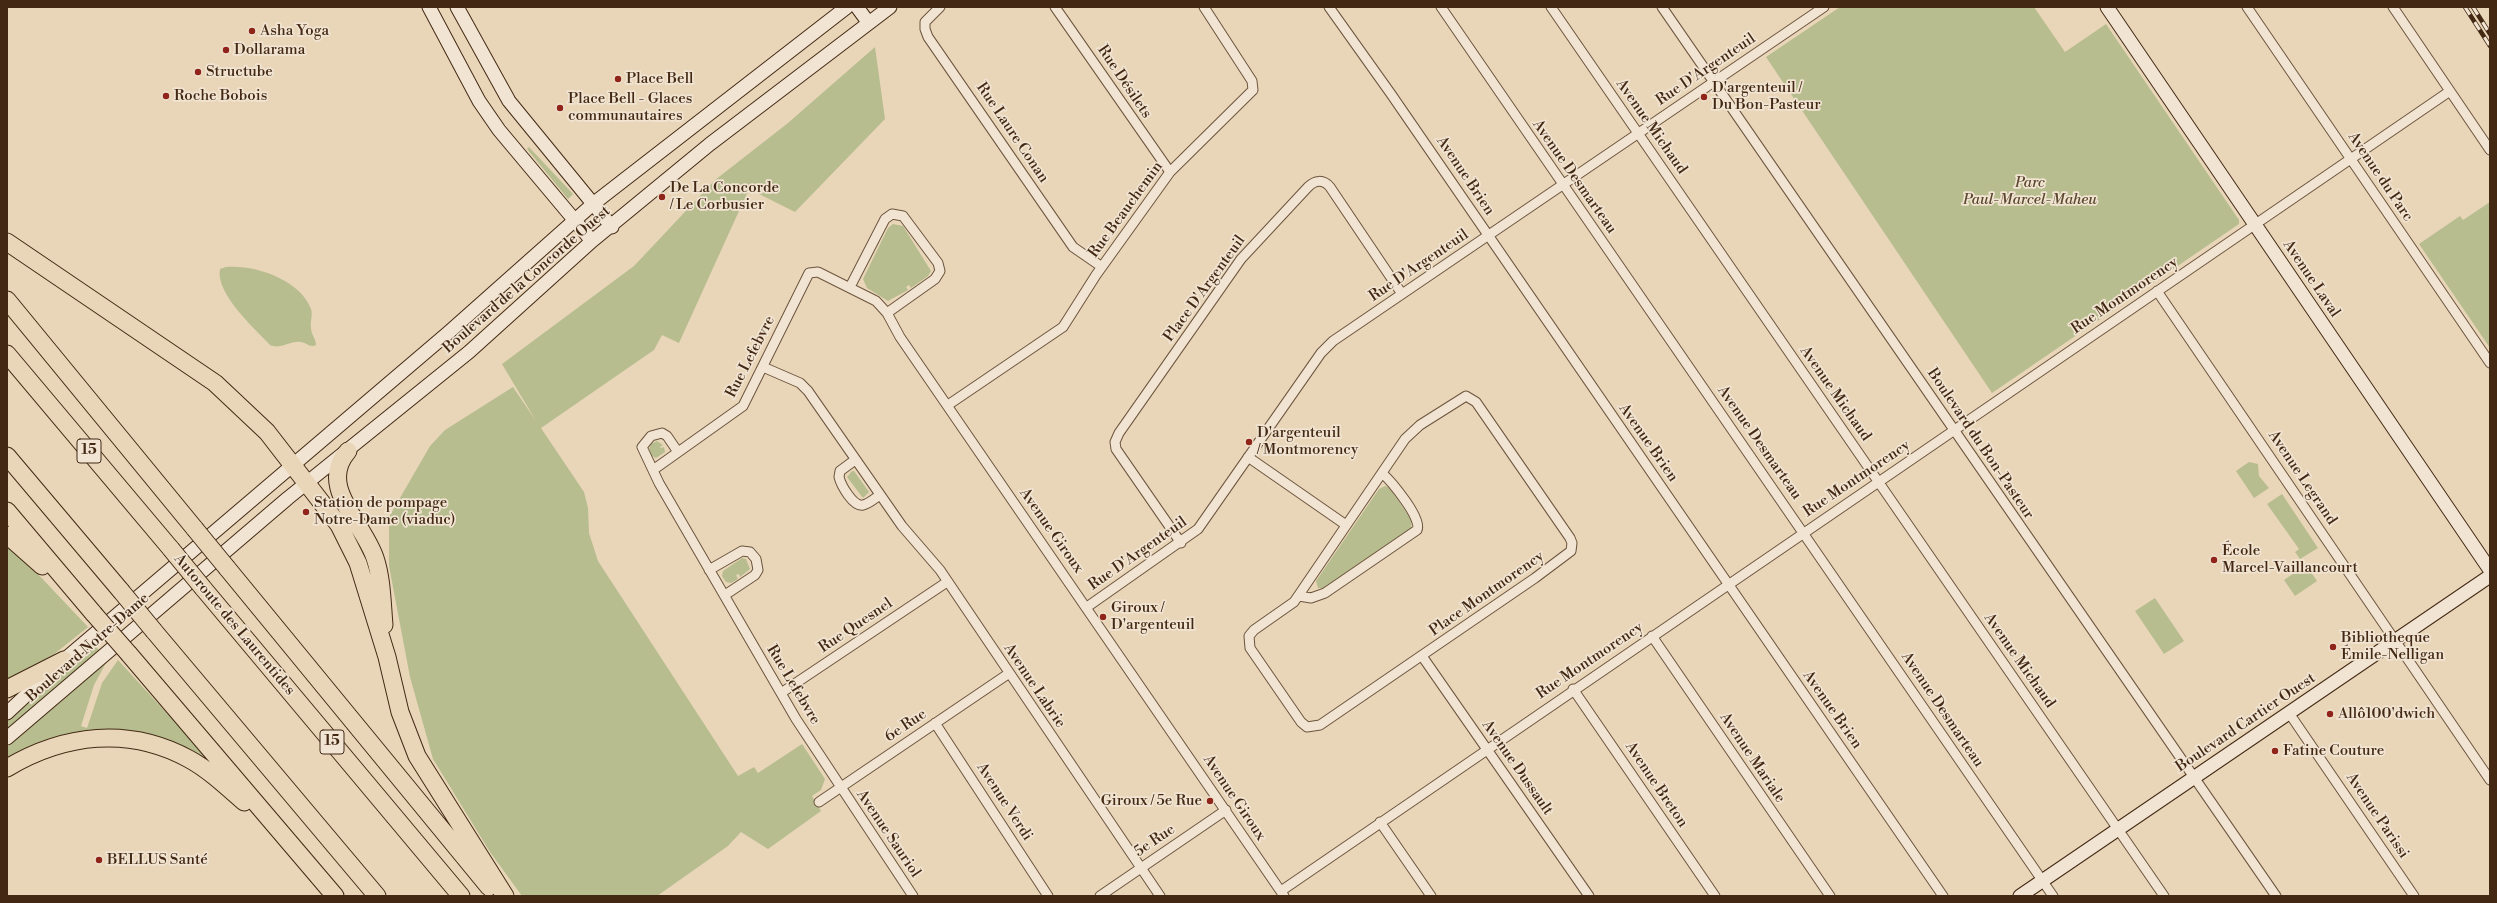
<!DOCTYPE html>
<html>
<head>
<meta charset="utf-8">
<style>
	body { margin:0 }
	#map { position:relative; width:2497px; height:903px; overflow:hidden; background:#e9d6b9; font-family:"Libre Bodoni",serif }
	canvas { display:block }
	.frame { position:absolute; inset:0; border:8px solid #432914; pointer-events:none }
</style>
</head>
<body>
<div id="map">
<canvas width="2497" height="903"></canvas>
<div class="frame"></div>
</div>
<script>
const c = document.querySelector('canvas').getContext('2d');
c.lineJoin = 'round';
function fillPath(path, color) { c.fillStyle = color; c.fill(path, 'evenodd'); }
function trace(path, color, width, dash) { c.strokeStyle = color; c.lineWidth = width; c.lineCap = dash ? 'butt' : 'round'; c.setLineDash(dash || []); c.stroke(path); }
function drawText(font, color, halo, rows, align = 'center') {
  c.font = font + ' "Libre Bodoni",serif'; c.lineWidth = 3.5; c.setLineDash([]); c.textBaseline = 'middle'; c.strokeStyle = halo; c.fillStyle = color; for (const [text, x, y, turn = 0] of rows) {
    c.save(); c.translate(x, y); c.rotate((+turn || 0) * Math.PI / 180); c.textAlign = isNaN(turn) ? turn : align; if (halo) c.strokeText(text, 0, 0); c.fillText(text, 0, 0); c.restore();
  }
}
fillPath(new Path2D(`
	M1840 7H2034L2065 52 2106 24 2239 220V224L1992 393 1766 57Z
	M875 47 885 119 795 212 749 189 679 343 662 335 654 350 541 428 584 492 588 508 589 533 598 561 738 776 754 767 758 773 802 744 825 779 821 790 812 796 821 811 768 849 741 832 728 846 657 896H522L490 852 433 759 410 677 389 566V517L430 446 445 430 513 387 536 421 502 364 634 266 715 180 788 123Z
	M529 147 573 194 568 199 527 149Z
	M2490 202V348L2419 244 2460 216 2463 220Z
	M893 224 903 226 931 271 928 276 911 288 909 285 906 287 908 290 888 301 867 288 863 279 888 228Z
	M226 267C254 264 301 280 311 309 313 315 310 321 311 328 311 334 316 339 316 345 310 348 307 343 301 342 291 340 280 350 270 345 254 328 215 293 220 269Z
	M657 441 663 445 660 447 661 448 664 447 665 452 656 458 652 456 649 449 651 444Z
	M2249 462 2258 464 2259 476 2269 488 2254 498 2236 471Z
	M852 471H854L869 492 863 498 847 477Z
	M1385 486 1390 488 1412 521 1411 528 1324 588H1318L1316 581 1379 489Z
	M2282 494 2318 548 2300 559 2295 552 2299 549 2267 504Z
	M7 542 16 555 18 553 88 627 43 663 7 683Z
	M742 558 746 559 750 569 740 577 739 574 736 575 738 579 731 583 726 582 722 576 723 571Z
	M2306 565 2317 581 2295 596 2284 580Z
	M2155 598 2184 641 2164 654 2135 611Z
	M95 646 99 650 7 730V721Z
	M118 660 208 758 204 763 149 737 7 762V747L107 661 94 685 81 726 87 728 102 683Z`), '#b7bd8f');
const street = new Path2D(`
	M940 7 925 22V29L928 37 1073 247 1102 267
	M1055 7 1170 172
	M1329 7 1391 94 1943 896
	M1441 7 2053 896
	M1551 7 2164 896
	M1662 7 2276 896
	M2247 7 2490 363
	M2393 7 2490 150
	M850 287 885 219 892 214 903 216 938 263 940 271 935 279 887 313
	M2157 291 2490 780
	M763 367 800 383 808 391 902 526 940 570 1160 896
	M1466 396 1476 402 1570 538 1572 543 1571 551 1535 578 1320 725 1307 727 1301 722 1250 648 1249 636 1254 630 1294 602 1405 439 1420 425Z
	M948 405 1063 327 1096 275 1170 172 1253 90 1252 81 1204 7
	M678 452 667 436 662 433 651 436 642 447 659 483 796 719 913 896
	M1248 457 1346 525
	M855 460 840 471 839 477C841 485 853 507 863 505 869 504 875 498 880 495
	M653 470 743 406 809 273 818 272 876 301 887 313 900 337 1284 896
	M1181 543 1116 449 1115 442 1119 433 1241 259 1308 187C1315 180 1323 179 1330 187L1402 294
	M709 570 742 551 750 552 756 559 758 570 755 575 725 595
	M1299 596 1311 598 1325 593 1417 530C1423 519 1391 481 1382 473
	M1087 607 1198 529 1321 353 1333 341 1824 7
	M1652 636 1830 896
	M1422 656 1589 896
	M1573 689 1715 896
	M781 693 947 582
	M2289 713 2414 896
	M935 723 1048 896
	M819 802 1008 674
	M1380 822 1431 896
	M1281 891 2450 91
	M1100 896 1226 810`);
const secondary = new Path2D(`
	M429 7 479 101 499 130 592 241
	M457 7 509 101 612 227
	M857 7 868 22
	M2107 7 2490 570
	M7 713 64 660 448 333 593 204 847 7
	M7 738 288 498 469 352 592 241 710 144 890 7
	M2020 896 2490 576`);
const highway = new Path2D(`
	M7 242 215 383 267 432 339 525 358 563 387 657 400 712 417 756 505 896
	M7 300 195 529
	M7 354 171 549
	M348 451C317 486 363 522 375 558 382 579 382 602 384 625
	M7 456 121 591
	M7 511 94 614
	M7 535 42 566
	M227 568 489 887
	M203 588 461 896
	M154 631 377 896
	M129 654 335 896
	M7 689 64 660
	M7 768C64 734 129 726 189 759 209 770 226 786 244 802`);
trace(street, '#6c543d', 11);
trace(secondary, '#432914', 15);
trace(highway, '#432914', 19);
trace(street, '#f1e4d2', 9);
trace(secondary, '#f1e4d2', 13);
trace(highway, '#e9d6b9', 17);
const rail = new Path2D(`
	M2465 7 2490 46
	M2473 7 2490 34`);
trace(rail, '#432914', 4.5);
trace(rail, '#f1e4d2', 3, [9]);
const highwayBridge = new Path2D(`
	M195 529 227 568
	M171 549 203 588
	M121 591 154 631
	M94 614 129 654`);
trace(highwayBridge, '#432914', 19, []);
trace(highwayBridge, '#e9d6b9', 17);
for (const [x, y, r, color] of [
	[252,31,4,"#8f2418"],
	[226,50,4,"#8f2418"],
	[198,72,4,"#8f2418"],
	[618,79,4,"#8f2418"],
	[166,96,4,"#8f2418"],
	[1704,97,4,"#8f2418"],
	[560,108,4,"#8f2418"],
	[662,197,4,"#8f2418"],
	[1249,442,4,"#8f2418"],
	[306,512,4,"#8f2418"],
	[2214,560,4,"#8f2418"],
	[1103,617,4,"#8f2418"],
	[2333,647,4,"#8f2418"],
	[2330,714,4,"#8f2418"],
	[2275,751,4,"#8f2418"],
	[1210,801,4,"#8f2418"],
	[99,860,4,"#8f2418"]
]) { const dot = new Path2D(); dot.arc(x, y, r, 0, 2 * Math.PI); c.fillStyle = color; c.fill(dot); trace(dot, '#f1e4d2', 1.5); }
for (const [x, y, w] of [
	[89,451,24],
	[332,742,24]
]) { const box = new Path2D(); box.roundRect(x - w / 2, y - 12, w, 24, 3); c.fillStyle = '#f1e4d2'; c.fill(box); trace(box, '#432914', 1); }
drawText('bold 14px', '#432914', null, [
	["15",89,451],
	["15",332,742]
]);
drawText('15px', '#432914', '#f1e4d2', [
	["Asha Yoga",260,31],
	["Dollarama",234,50],
	["Structube",206,72],
	["Place Bell",626,79],
	["D'argenteuil /",1712,88],
	["Du Bon-Pasteur",1712,105],
	["Roche Bobois",174,96],
	["Place Bell - Glaces",568,99],
	["communautaires",568,116],
	["De La Concorde",670,188],
	["/ Le Corbusier",670,205],
	["D'argenteuil",1257,433],
	["/ Montmorency",1257,450],
	["Station de pompage",314,503],
	["Notre-Dame (viaduc)",314,520],
	["École",2222,551],
	["Marcel-Vaillancourt",2222,568],
	["Giroux /",1111,608],
	["D'argenteuil",1111,625],
	["Bibliotheque",2341,638],
	["Émile-Nelligan",2341,655],
	["Allô100'dwich",2338,714],
	["Fatine Couture",2283,751],
	["Giroux / 5e Rue",1202,801,"right"],
	["BELLUS Santé",107,860]
], 'left');
drawText('15px', '#432914', '#f1e4d2', [
	["Rue D'Argenteuil",1706,70,-34],
	["Rue Désilets",1124,82,56],
	["Avenue Michaud",1651,127,55],
	["Rue Laure Conan",1012,133,56],
	["Avenue Brien",1465,176,56],
	["Avenue Desmarteau",1574,177,55],
	["Avenue du Parc",2380,177,56],
	["Rue Beauchemin",1126,210,-54],
	["Rue D'Argenteuil",1419,266,-34],
	["Avenue Laval",2311,279,56],
	["Boulevard de la Concorde Ouest",527,280,-41],
	["Place D'Argenteuil",1205,289,-54],
	["Rue Montmorency",2125,296,-34],
	["Rue Lefebvre",751,357,-63],
	["Avenue Michaud",1835,394,55],
	["Avenue Brien",1648,443,55],
	["Avenue Desmarteau",1759,443,55],
	["Boulevard du Bon-Pasteur",1980,444,56],
	["Avenue Legrand",2302,478,56],
	["Rue Montmorency",1857,479,-34],
	["Avenue Giroux",1051,531,55],
	["Rue D'Argenteuil",1138,554,-35],
	["Place Montmorency",1487,594,-35],
	["Autoroute des Laurentides",234,625,50],
	["Rue Quesnel",856,626,-34],
	["Boulevard Notre-Dame",88,648,-41],
	["Rue Montmorency",1590,661,-34],
	["Avenue Michaud",2019,661,55],
	["Rue Lefebvre",793,685,59],
	["Avenue Labrie",1034,686,56],
	["Avenue Brien",1832,710,55],
	["Avenue Desmarteau",1942,710,56],
	["Boulevard Cartier Ouest",2246,723,-34],
	["6e Rue",906,726,-34],
	["Avenue Mariale",1752,758,56],
	["Avenue Dussault",1517,768,55],
	["Avenue Breton",1656,785,56],
	["Avenue Giroux",1234,798,56],
	["Avenue Verdi",1004,802,57],
	["Avenue Parissi",2377,816,56],
	["Avenue Sauriol",888,834,56],
	["5e Rue",1155,841,-34]
]);
drawText('italic 15px', '#5a472d', '#f1e4d2', [
	["Parc",2030,183],
	["Paul-Marcel-Maheu",2030,200]
]);
</script>
</body>
</html>
